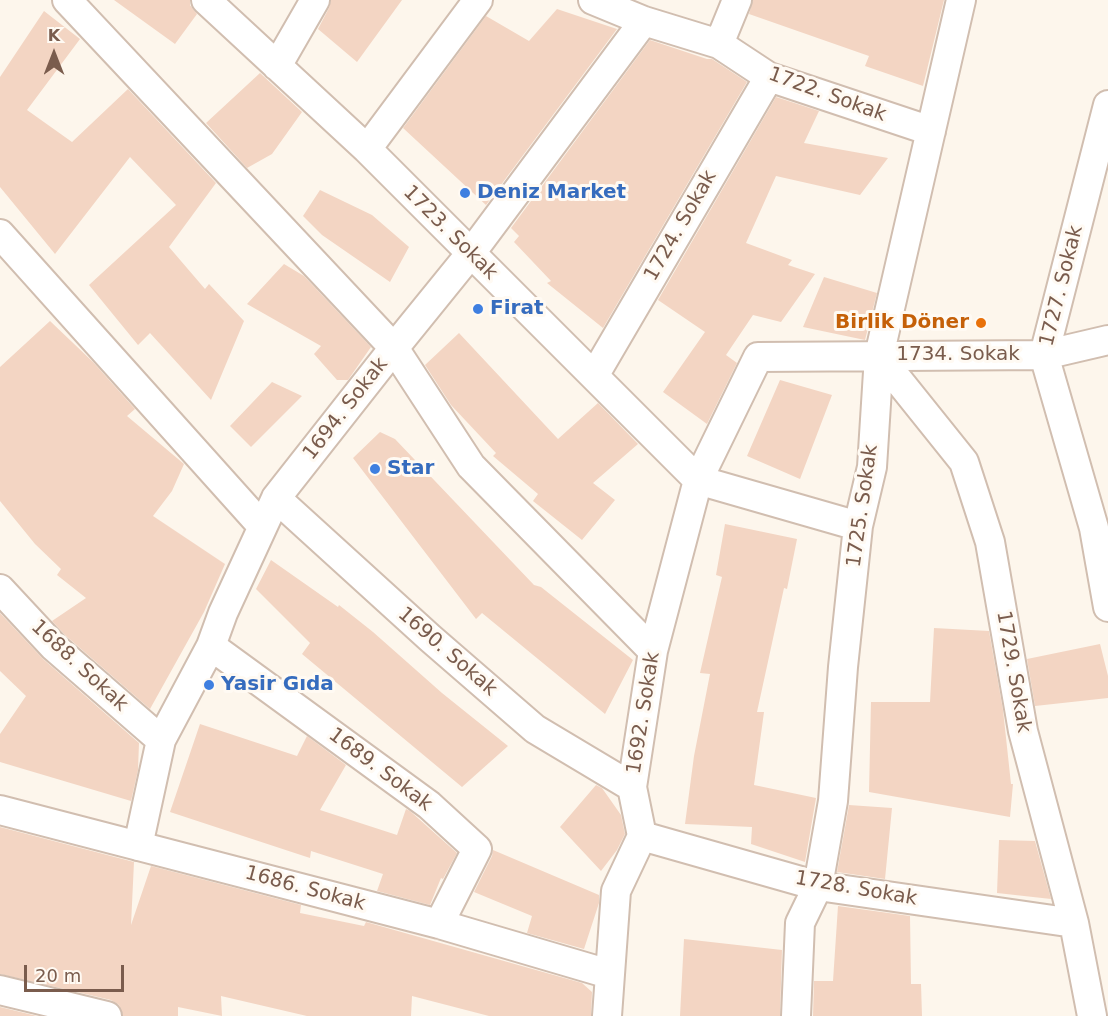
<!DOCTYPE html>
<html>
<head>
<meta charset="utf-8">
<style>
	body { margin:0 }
	#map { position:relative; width:1108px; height:1016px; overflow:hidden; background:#fdf6ec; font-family:"DejaVu Sans",sans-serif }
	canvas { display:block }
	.north { position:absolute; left:24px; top:24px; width:60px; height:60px; -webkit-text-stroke:4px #fffaf3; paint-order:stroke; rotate:0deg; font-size:16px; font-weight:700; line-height:24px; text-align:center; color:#7a5c4d }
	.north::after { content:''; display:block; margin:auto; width:21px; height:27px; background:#7a5c4d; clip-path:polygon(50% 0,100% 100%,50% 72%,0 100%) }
	.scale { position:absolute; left:24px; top:965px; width:100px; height:27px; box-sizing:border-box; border:3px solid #7a5c4d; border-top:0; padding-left:8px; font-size:18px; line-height:21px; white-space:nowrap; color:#7a5c4d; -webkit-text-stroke:4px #fffaf3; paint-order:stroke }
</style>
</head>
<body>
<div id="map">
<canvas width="1108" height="1016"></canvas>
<div class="north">K</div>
<div class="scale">20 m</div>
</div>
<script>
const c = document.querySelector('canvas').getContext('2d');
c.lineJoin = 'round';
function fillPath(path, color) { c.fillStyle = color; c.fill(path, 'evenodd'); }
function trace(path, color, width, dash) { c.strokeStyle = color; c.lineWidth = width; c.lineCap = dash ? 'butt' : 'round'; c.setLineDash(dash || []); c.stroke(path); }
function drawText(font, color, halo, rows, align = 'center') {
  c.font = font + ' "DejaVu Sans",sans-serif'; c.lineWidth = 6; c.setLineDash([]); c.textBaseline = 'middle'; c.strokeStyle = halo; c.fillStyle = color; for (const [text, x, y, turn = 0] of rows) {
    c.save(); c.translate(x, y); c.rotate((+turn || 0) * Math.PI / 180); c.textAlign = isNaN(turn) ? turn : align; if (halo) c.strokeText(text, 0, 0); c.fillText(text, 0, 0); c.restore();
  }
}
fillPath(new Path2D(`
	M114 0H190V5L197 14 175 44Z
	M331 0H402L357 62 318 29 329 8Z
	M753 0H944L923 86 865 66 869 56 749 14Z
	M557 9 617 29 486 205 403 128 486 16 529 41Z
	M44 11 80 39 27 110 72 142 128 89 216 183 169 247 205 289 209 284 244 321 211 400 150 333 138 345 89 285 176 205 130 157 55 254 0 187V77Z
	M650 40 707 59H712L747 82 603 328 547 283 551 281 514 242 519 236 511 228Z
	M260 73 302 112 272 154 247 168 206 123Z
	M776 97 819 111 804 143 888 158 860 195 776 176 746 243 792 260 788 265 815 274 781 322 753 315 726 355 737 363 707 424 663 392 705 332 658 300Z
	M320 190 372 215 409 247 390 282 322 235 303 216Z
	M284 264 304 276 371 347 348 380H337L314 354 321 346 247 304Z
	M824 277 877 293 865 340 803 327Z
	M50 321 93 362 135 409 127 416 184 464 172 491 153 516 225 564 204 612 150 709 65 635 52 621 86 598 57 575 61 569 35 544 0 501V367Z
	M459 333 558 439 598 403 638 444 593 483 615 500 582 540 533 501 538 494 493 456 496 453 451 405 425 365Z
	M780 380 832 395 800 479 747 456Z
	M272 382 302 396 251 447 230 426Z
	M380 432 395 439 534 585 541 587 633 660 605 714 482 613 476 619 353 458Z
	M725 524 797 539 787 589 784 588 757 712H764L754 785 816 798 805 862 751 844 752 827 685 824 694 756 710 674 700 673 722 577 716 575Z
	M271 560 338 607 339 605 373 632 442 693 508 746 462 787 302 654 310 643 256 589Z
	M0 613 43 659 139 743 138 770 131 801 0 762V734L26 696 0 671Z
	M934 628 989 631 1003 710 1011 784H1013L1010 817 869 792 871 702H930Z
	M1100 644 1108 676V698L1035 706 1027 659Z
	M200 724 297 756 307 736 346 765 320 810 397 835 406 809 410 811 457 853 443 879 441 878 430 905 377 891 383 874 311 851 310 858 170 812Z
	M596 785 602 788 621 815 625 834 617 850 601 871 560 827Z
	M849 805 892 808 885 879 837 872Z
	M0 827 134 862 131 925 151 866 301 905 300 913 364 926 366 922 582 983 592 992 591 1016H489L412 996 411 1016H307L221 996 222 1016 178 1007V1016H123L119 1005 111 1000 0 974Z
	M999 840 1035 841 1051 899 997 893Z
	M493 850 599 895V903L584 949 527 933 532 916 474 892 492 856Z
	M838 906 910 916 911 984H921L922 1016H813L814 981H833Z
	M684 939 782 950 780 1016H680Z
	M0 1007 37 1016H0Z`), '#f3d5c3');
const street = new Path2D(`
	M67 0 394 348 471 466 653 651
	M206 0 367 149 698 480 858 526
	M593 0 644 21 719 44 769 77 931 131
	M719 44 737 0
	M277 66 315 0
	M1108 105 1044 355 1094 528 1108 607
	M367 149 478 0
	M0 234 262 526
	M879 356 964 462 990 542 1023 731 1074 923 1092 1016
	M594 376 769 77
	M276 498 430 638 535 729 632 787
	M0 589 54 647 161 740
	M211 646 429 805 477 849 439 924
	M0 810 439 924 609 974
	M642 836 818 886 1074 923
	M138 846 161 740 211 646 223 613 276 498 394 348 471 253 644 21
	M0 990 107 1016
	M607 1016 616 891 642 836 632 787 653 651 698 480 758 357 1044 355 1108 340
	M796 1016 800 923 818 886 833 801 843 667 858 526 872 467 879 356 961 0`);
trace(street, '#d1beb0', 32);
trace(street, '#fff', 28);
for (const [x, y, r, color] of [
	[465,193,6,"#3f7fe0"],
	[478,309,6,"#3f7fe0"],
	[981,323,6,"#e8710a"],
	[375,469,6,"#3f7fe0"],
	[209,685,6,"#3f7fe0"]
]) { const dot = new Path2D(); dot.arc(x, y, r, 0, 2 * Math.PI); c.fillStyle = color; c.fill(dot); trace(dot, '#fffaf3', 2); }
drawText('20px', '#7a5c4d', '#fffaf3', [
	["1722. Sokak",827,95,20],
	["1724. Sokak",681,226,-60],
	["1723. Sokak",450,233,45],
	["1727. Sokak",1062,286,-76],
	["1734. Sokak",958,355],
	["1694. Sokak",346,409,-52],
	["1725. Sokak",863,506,-82],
	["1690. Sokak",447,652,41],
	["1688. Sokak",79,666,43],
	["1729. Sokak",1013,672,80],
	["1692. Sokak",644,713,-81],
	["1689. Sokak",380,770,37],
	["1686. Sokak",305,889,15],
	["1728. Sokak",856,889,10]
]);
drawText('bold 20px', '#366cbe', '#fffaf3', [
	["Deniz Market",477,193],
	["Firat",490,309],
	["Star",387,469],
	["Yasir Gıda",221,685]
], 'left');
drawText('bold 20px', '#c56008', '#fffaf3', [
	["Birlik Döner",969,323]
], 'right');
</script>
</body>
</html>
